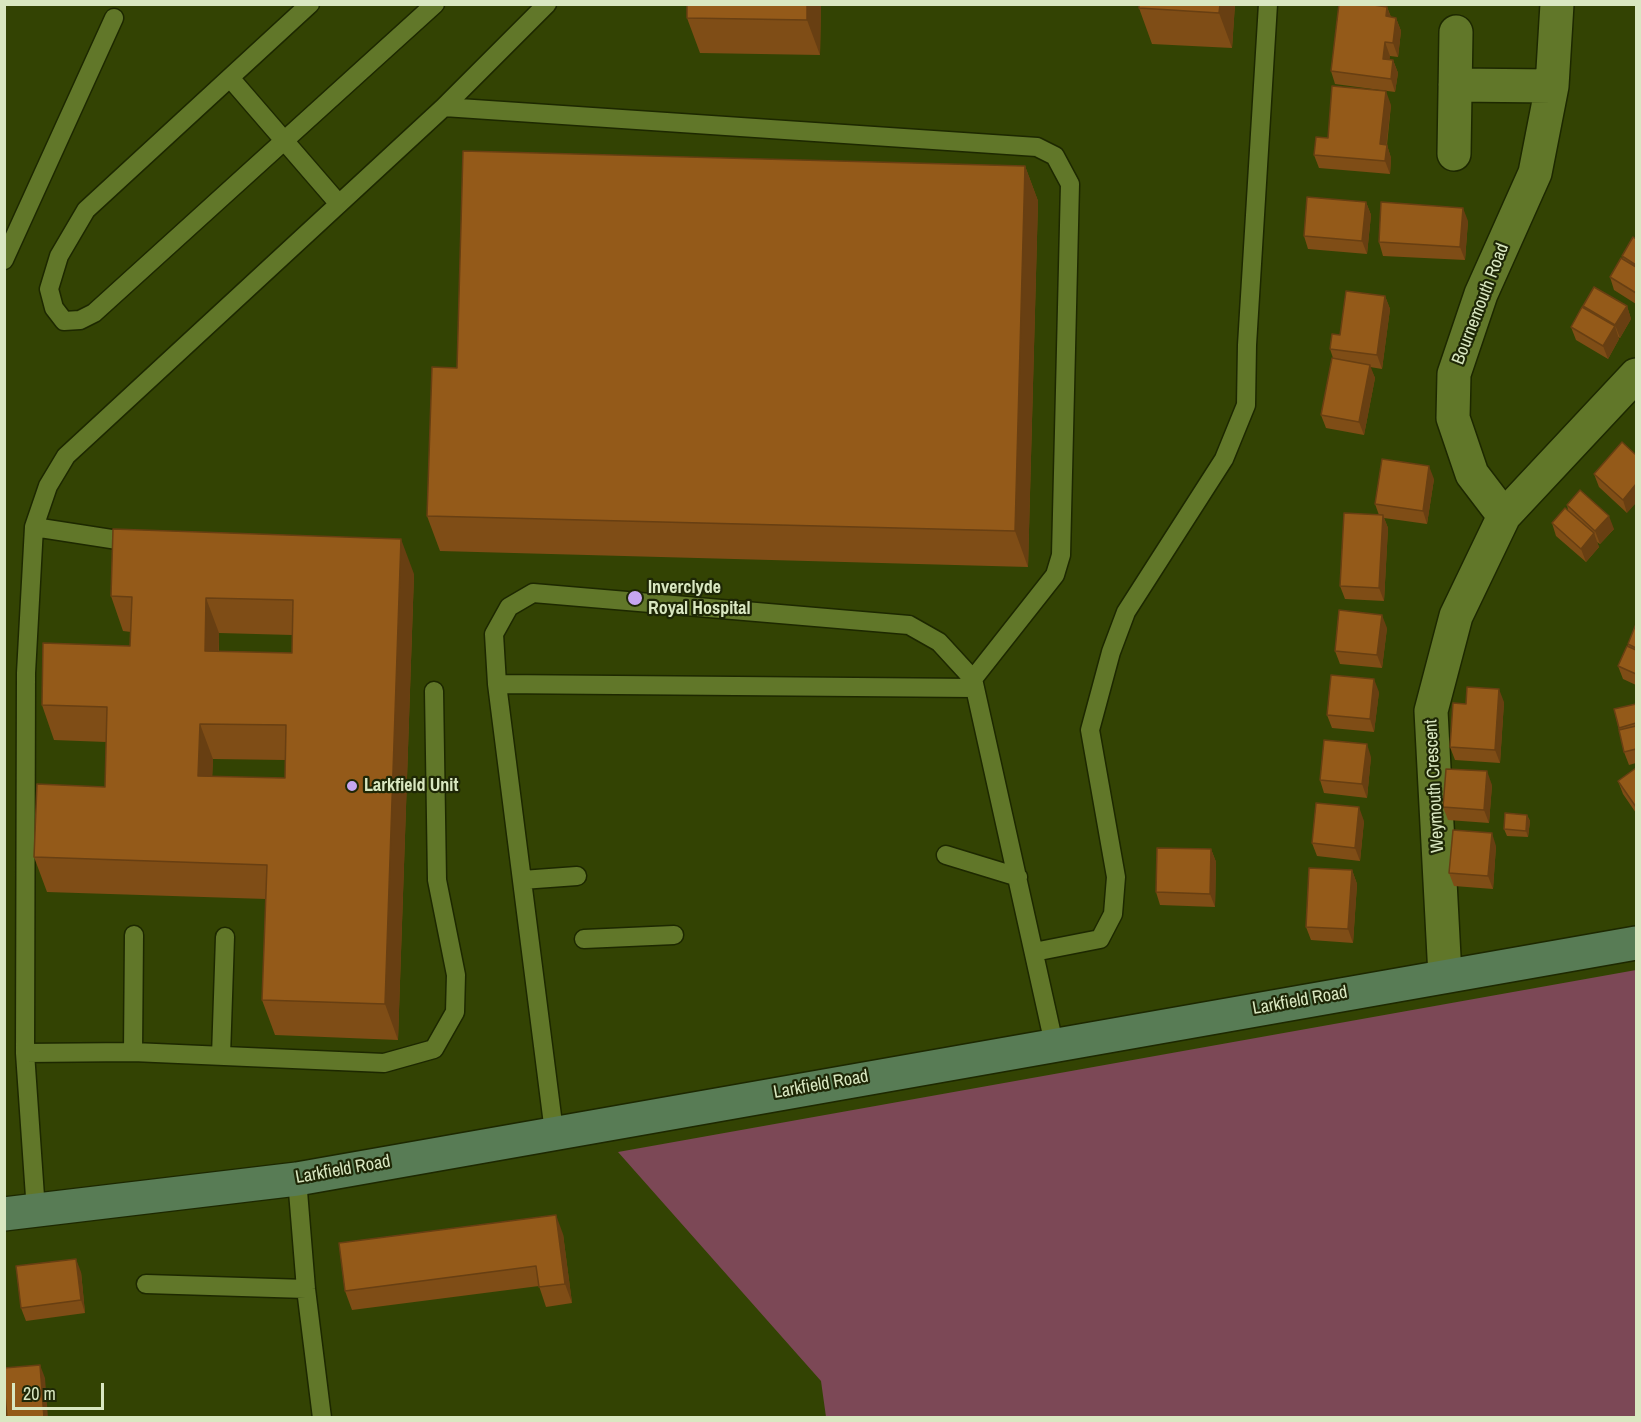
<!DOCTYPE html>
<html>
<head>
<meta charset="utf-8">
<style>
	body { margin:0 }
	#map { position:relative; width:1641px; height:1422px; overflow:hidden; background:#334303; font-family:"Archivo Narrow",sans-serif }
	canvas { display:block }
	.frame { position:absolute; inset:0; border:6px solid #d9e7c1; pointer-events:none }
	.scale { position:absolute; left:12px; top:1383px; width:92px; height:27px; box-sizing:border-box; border:3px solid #d9e7c1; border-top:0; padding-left:8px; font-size:18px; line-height:21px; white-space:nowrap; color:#d9e7c1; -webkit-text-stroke:4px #1e2706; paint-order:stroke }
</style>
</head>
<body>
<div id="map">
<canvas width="1641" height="1422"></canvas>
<div class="frame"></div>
<div class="scale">20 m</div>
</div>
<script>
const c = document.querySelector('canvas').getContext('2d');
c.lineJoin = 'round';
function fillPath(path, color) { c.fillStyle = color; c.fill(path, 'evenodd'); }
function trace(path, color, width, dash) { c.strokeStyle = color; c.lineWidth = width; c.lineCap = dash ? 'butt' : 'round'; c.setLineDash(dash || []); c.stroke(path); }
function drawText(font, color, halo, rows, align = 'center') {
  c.font = font + ' "Archivo Narrow",sans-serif'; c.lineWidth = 4.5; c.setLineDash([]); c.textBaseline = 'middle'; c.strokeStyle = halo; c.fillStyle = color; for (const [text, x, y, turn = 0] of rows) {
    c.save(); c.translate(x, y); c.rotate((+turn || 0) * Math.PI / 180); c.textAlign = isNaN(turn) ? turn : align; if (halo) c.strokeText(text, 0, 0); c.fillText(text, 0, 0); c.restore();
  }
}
fillPath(new Path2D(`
	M1636 970V1417H826L821 1381 618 1152Z`), '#7c4856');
const lane = new Path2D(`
	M310 4 86 210 59 256 49 289 54 308 64 321 80 320 94 313 435 4
	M231 79 339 204
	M444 107 547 4
	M4 260 114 18
	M34 527 137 543
	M497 684 974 688
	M946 855 1018 877
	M522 880 577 876
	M584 939 674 935
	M1034 952 1100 939 1113 914 1116 877 1090 730 1111 652 1126 612 1224 459 1246 405 1247 345 1268 4
	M133 1052 134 935
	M25 1053 133 1052 384 1063 434 1049 455 1012 456 975 437 880 434 691
	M221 1056 225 937
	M554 1132 497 684 494 634 509 607 533 593 909 625 939 642 973 679
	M297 1179 306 1289 322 1418
	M36 1211 25 1053 26 673 34 527 48 486 66 456 444 107 1037 147 1055 156 1070 184 1061 555 1055 575 973 679 1054 1044
	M146 1284 306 1289`);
const street = new Path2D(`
	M1455 85 1552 86
	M1454 154 1456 32
	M1504 516 1472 474 1453 418 1454 374 1481 294 1535 173 1552 86 1557 4
	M1445 976 1431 711 1456 616 1504 516 1636 375`);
const secondary = new Path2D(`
	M4 1214 297 1179 1636 943`);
trace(lane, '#1d2800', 21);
trace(street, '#1d2800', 36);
trace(secondary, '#1d2800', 36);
trace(lane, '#617729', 18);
trace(street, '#617729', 33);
trace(secondary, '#587c55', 33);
fillPath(new Path2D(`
	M821 4 820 55 700 53 687 18Z
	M1235 4 1232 48 1152 44 1139 8Z
	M1387 7 1391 17 1396 18 1401 31 1398 57 1390 56 1389 60H1393L1398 73 1395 92 1335 84 1331 71Z
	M1391 105 1387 145 1391 158 1390 174 1319 168 1314 155 1328 138Z
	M1025 166 1038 201 1028 567 440 551 427 516 457 368Z
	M1366 202 1371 215 1367 254 1308 249 1304 236Z
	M1468 221 1465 260 1383 256 1379 242Z
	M1636 239V304L1614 290 1610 277 1623 259 1622 256Z
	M1385 296 1390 309 1382 369 1370 367 1375 378 1364 435 1326 428 1321 415 1333 358 1330 349 1340 335Z
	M1583 306H1627L1631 319 1620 338 1618 337 1619 339 1608 359 1576 340 1571 327 1583 308Z
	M1622 442 1627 513 1599 487 1594 474Z
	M1434 479 1427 524 1384 518 1388 528 1384 601 1345 599 1340 586 1379 515 1375 504Z
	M1567 505 1614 529 1600 544 1597 542 1599 547 1586 562 1556 536 1552 523 1568 510Z
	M414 574 398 1040 275 1035 262 1000 266 899 47 892 34 857 105 787 106 742 54 740 42 705 130 646 131 632 123 631 111 596ZM219 633 292 635V653L219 651ZM213 759 285 760V778L212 777Z
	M1636 624V685L1623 679 1618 666 1628 646V644Z
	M1387 628 1382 668 1340 664 1335 651Z
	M1379 692 1374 732 1332 728 1327 715Z
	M1504 702 1500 763 1455 760 1450 747 1466 704Z
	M1636 704V763L1629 765 1624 752 1614 709Z
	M1371 757 1367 798 1324 793 1320 780Z
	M1636 768V813L1623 794 1618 781Z
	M1492 785 1489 823 1448 820 1443 807Z
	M1527 815 1530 821 1528 837 1507 836 1504 829Z
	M1364 821 1360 861 1317 856 1312 843Z
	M1496 846 1493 889 1454 886 1449 873Z
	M1211 849 1216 862 1215 907 1160 905 1156 892Z
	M1352 870 1357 884 1353 943 1311 940 1306 927Z
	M563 1234 572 1303 546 1307 539 1286 352 1310 345 1291Z
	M81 1272 85 1313 26 1321 21 1308Z`), '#7f4d16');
fillPath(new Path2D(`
	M807 4H821L820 55 807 20Z
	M1220 4H1235L1232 48 1219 13Z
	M1387 7 1392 20 1386 16Z
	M1396 18 1401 31 1398 57 1393 43Z
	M1385 42 1390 56 1388 72 1383 59Z
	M1393 60 1398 73 1395 92 1391 79Z
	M1386 91 1391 105 1385 157 1380 144Z
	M1387 145 1391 158 1390 174 1385 161Z
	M1025 166 1038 201 1028 567 1015 531Z
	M1366 202 1371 215 1367 254 1362 241Z
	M1463 208 1468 221 1465 260 1460 247Z
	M1385 296 1390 309 1382 369 1377 355Z
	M1627 306 1631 319 1620 338 1615 325Z
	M1615 326 1619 339 1608 359 1603 346Z
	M1370 365 1375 378 1364 435 1359 422Z
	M1429 466 1434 479 1427 524 1423 511Z
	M1636 484V503L1627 513 1623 500Z
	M1383 515 1388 528 1384 601 1379 588Z
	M1609 516 1614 529 1600 544 1595 531Z
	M1594 533 1599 547 1586 562 1581 549Z
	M401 539 414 574 398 1040 385 1004Z
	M206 598 219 633 218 686 205 651Z
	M1382 615 1387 628 1382 668 1377 655Z
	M1374 679 1379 692 1374 732 1370 719Z
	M1499 689 1504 702 1500 763 1495 750Z
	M200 724 213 759 211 812 198 776Z
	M1367 744 1371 757 1367 798 1362 784Z
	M1487 771 1492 785 1489 823 1484 810Z
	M1359 807 1364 821 1360 861 1355 848Z
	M1527 815 1530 821 1528 837 1526 831Z
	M1492 833 1496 846 1493 889 1488 876Z
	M1211 849 1216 862 1215 907 1210 894Z
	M1352 870 1357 884 1353 943 1348 929Z
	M556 1215 563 1234 572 1303 565 1284Z
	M76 1259 81 1272 85 1313 81 1300Z
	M40 1365 45 1378 48 1418H44Z`), '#683f12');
const building = new Path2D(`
	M687 4H807V20L687 18Z
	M1139 4H1220L1219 13 1139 8Z
	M1339 4H1367L1387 7 1386 16 1396 18 1393 43 1385 42 1383 59 1393 60 1391 79 1331 71Z
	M1332 86 1386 91 1380 144 1387 145 1385 161 1314 155 1316 137 1328 138Z
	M463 151 1025 166 1015 531 427 516 432 367 457 368Z
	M1307 197 1366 202 1362 241 1304 236Z
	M1381 202 1463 208 1460 247 1379 242Z
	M1633 237 1636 239V265L1622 256Z
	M1621 258 1636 267V293L1610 277Z
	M1594 287 1627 306 1615 325 1583 306Z
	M1346 291 1385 296 1377 355 1330 349 1332 334 1340 335Z
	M1582 307 1615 326 1603 346 1571 327Z
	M1332 358 1370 365 1359 422 1321 415Z
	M1622 442 1636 455V484L1623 500 1594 474Z
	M1382 459 1429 466 1423 511 1375 504Z
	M1580 490 1609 516 1595 531 1567 505Z
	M1565 508 1594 533 1581 549 1552 523Z
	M1344 513 1383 515 1379 588 1340 586Z
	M113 529 401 539 385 1004 262 1000 267 865 34 857 37 784 105 787 107 707 42 705 43 643 130 646 132 597 111 596ZM206 598 293 600 292 653 205 651ZM200 724 286 725 285 778 198 776Z
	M1339 610 1382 615 1377 655 1335 651Z
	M1636 624V648L1628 644Z
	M1627 646 1636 650V674L1618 666Z
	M1331 675 1374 679 1370 719 1327 715Z
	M1467 687 1499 689 1495 750 1450 747 1453 703 1466 704Z
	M1636 704V723L1619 728 1614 709Z
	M1636 726V749L1624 752 1619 730Z
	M1324 740 1367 744 1362 784 1320 780Z
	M1636 768V807L1618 781Z
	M1446 769 1487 771 1484 810 1443 807Z
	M1316 803 1359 807 1355 848 1312 843Z
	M1505 813 1527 815 1526 831 1504 829Z
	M1453 830 1492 833 1488 876 1449 873Z
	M1157 848 1211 849 1210 894 1156 892Z
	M1309 868 1352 870 1348 929 1306 927Z
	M556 1215 565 1284 539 1287 536 1266 345 1291 339 1243Z
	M76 1259 81 1300 21 1308 16 1266Z
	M40 1365 44 1418H7L4 1383V1368Z`);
fillPath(building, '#945a19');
trace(building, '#683f12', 1.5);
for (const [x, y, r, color] of [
	[635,598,8,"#c6a6f0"],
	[352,786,6,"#c6a6f0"]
]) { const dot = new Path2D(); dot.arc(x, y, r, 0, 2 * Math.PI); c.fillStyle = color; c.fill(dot); trace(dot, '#1e2706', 2); }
drawText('18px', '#d9e7c1', '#1e2706', [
	["Bournemouth Road",1481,304,-69],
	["Weymouth Crescent",1435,786,-93],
	["Larkfield Road",1300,1001,-10],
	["Larkfield Road",821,1085,-10],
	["Larkfield Road",343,1170,-10]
]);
drawText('bold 18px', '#d9e7c1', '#1e2706', [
	["Inverclyde",648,588],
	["Royal Hospital",648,609],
	["Larkfield Unit",364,786]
], 'left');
</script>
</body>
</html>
